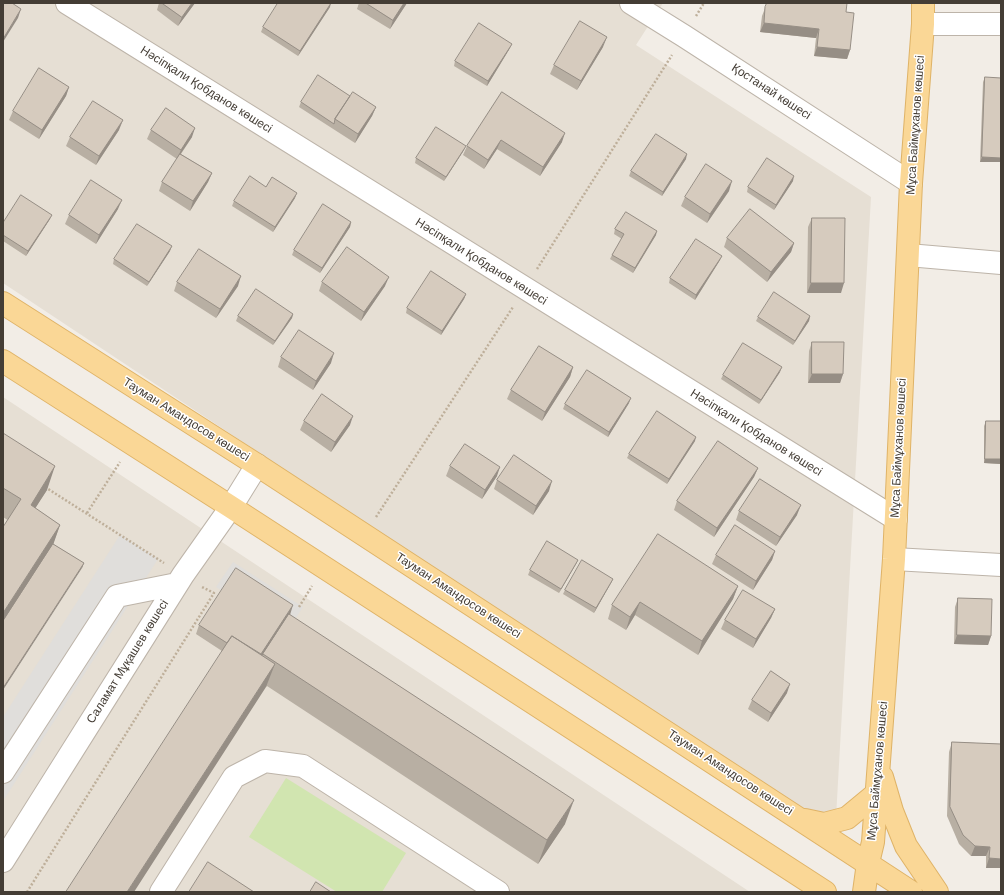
<!DOCTYPE html>
<html>
<head>
<meta charset="utf-8">
<style>
	body { margin:0 }
	#map { position:relative; width:1004px; height:895px; overflow:hidden; background:#f2ede6; font-family:"DM Sans",sans-serif }
	canvas { display:block }
	.frame { position:absolute; inset:0; border:4px solid #443d35; pointer-events:none }
</style>
</head>
<body>
<div id="map">
<canvas width="1004" height="895"></canvas>
<div class="frame"></div>
</div>
<script>
const c = document.querySelector('canvas').getContext('2d');
c.lineJoin = 'round';
function fillPath(path, color) { c.fillStyle = color; c.fill(path, 'evenodd'); }
function trace(path, color, width, dash) { c.strokeStyle = color; c.lineWidth = width; c.lineCap = dash ? 'butt' : 'round'; c.setLineDash(dash || []); c.stroke(path); }
function drawText(font, color, halo, rows, align = 'center') {
  c.font = font + ' "DM Sans",sans-serif'; c.lineWidth = 3; c.setLineDash([]); c.textBaseline = 'middle'; c.strokeStyle = halo; c.fillStyle = color; for (const [text, x, y, turn = 0] of rows) {
    c.save(); c.translate(x, y); c.rotate((+turn || 0) * Math.PI / 180); c.textAlign = isNaN(turn) ? turn : align; if (halo) c.strokeText(text, 0, 0); c.fillText(text, 0, 0); c.restore();
  }
}
fillPath(new Path2D(`
	M3 3H663L636 45 871 197 835 835 3 283Z
	M3 397 750 892H3Z`), '#e6dfd4');
fillPath(new Path2D(`
	M286 778 406 853 382 892H337L249 837Z`), '#d1e5b0');
fillPath(new Path2D(`
	M120 535 158 559 3 801V717Z
	M233 562 303 607 286 633 216 587Z`), '#e0dedb');
const minor = new Path2D(`
	M67 3 896 519
	M631 3 684 36 911 183
	M923 24H1001
	M908 255 1001 263
	M894 559 1001 565
	M3 772 117 596 177 584
	M3 861 183 575 231 507 257 465
	M161 892 234 777 265 761 303 766 498 892`);
const major = new Path2D(`
	M3 303 257 465 911 892
	M3 361 231 507 825 892
	M882 777 892 811 906 846 937 892
	M805 820 824 824 847 818 876 794
	M864 892 868 863 873 842 894 559 911 183 923 24V3`);
trace(minor, '#bdb4a9', 24);
trace(major, '#dfb367', 24);
trace(new Path2D(`
	M696 16 704 3
	M537 269 672 55
	M45 487 164 563
	M87 513 120 462
	M376 517 513 307
	M299 607 312 586
	M27 892 214 593 202 587`), '#beaf9a', 2.5, [2, 2]);
trace(minor, '#fff', 22);
trace(major, '#fad796', 22);
fillPath(new Path2D(`
	M159 3H195L178 26 157 10Z
	M359 3H407L390 29 357 9Z
	M767 3 846 12 850 50 847 59 814 56 816 38 760 32 762 16Z
	M330 7 298 56 261 32 263 27Z
	M603 47 577 90 550 74 554 65Z
	M510 48 487 86 454 66 455 61Z
	M985 77 1001 162H980L983 82Z
	M69 87 66 96 39 139 9 120 13 111Z
	M502 92 562 142 540 176 497 149 484 169 463 155 467 146Z
	M350 96 376 107 372 116 355 143 299 107 301 102Z
	M119 130 96 165 66 146 70 137Z
	M151 130 192 137 181 154 212 173 208 182 190 211 159 191 162 182 177 159 147 139Z
	M464 150 444 181 415 163 416 158Z
	M686 159 662 196 629 176 631 171Z
	M793 181 774 210 747 192 748 187Z
	M729 191 707 223 681 206 685 197Z
	M295 198 273 232 232 206 234 201Z
	M118 209 96 244 65 224 69 215Z
	M812 218 841 293H807L808 227Z
	M50 219 26 256 3 241V223Z
	M351 222 350 227 320 273 292 255 294 250Z
	M615 229 656 235 633 273 610 259 612 255 622 239 614 234Z
	M727 238 794 243 791 252 767 282 724 247Z
	M170 251 147 286 113 264 114 259Z
	M720 260 695 300 669 283 670 278Z
	M177 282 238 286 216 318 174 291Z
	M322 282 385 286 361 321 319 291Z
	M466 294 464 299 441 335 406 313 407 308Z
	M293 314 292 318 273 345 236 321 238 316Z
	M810 316 809 321 793 345 756 321 758 317Z
	M812 342 843 374 840 383H808L809 351Z
	M281 357 331 363 313 390 278 367Z
	M573 367 570 377 542 421 507 399 511 390Z
	M780 372 759 404 721 379 723 375Z
	M629 403 608 437 563 409 565 404Z
	M304 421 350 425 331 452 300 430Z
	M986 421H1001V464L984 463V426Z
	M3 433 47 490 35 508 60 525 53 544 84 563 82 568 3 517Z
	M695 441 667 484 627 458 629 454Z
	M450 466 497 476 482 499 446 476Z
	M758 468 754 477 714 537 674 510 677 501Z
	M497 480 549 491 533 515 494 489Z
	M739 511 797 515 776 546 736 520Z
	M775 551 772 560 753 590 712 564 716 555Z
	M578 560 576 564 559 593 528 575 530 570Z
	M613 579 611 583 594 613 563 594 565 590Z
	M738 586 733 599 698 655 635 615 626 630 608 619 612 605Z
	M958 598 991 636 988 645 954 644 955 607Z
	M775 609 771 618 753 648 721 629 725 620Z
	M290 615 565 824 538 864 267 686 266 687 222 651 196 634 199 625Z
	M787 693 768 722 748 709 752 700Z
	M952 742 1001 744V868H986V856H971L959 844 947 816 949 752Z`), '#b8afa3');
fillPath(new Path2D(`
	M192 3H195L178 26 182 17Z
	M331 3 330 7 298 56 300 51Z
	M404 3H407L390 29 393 20Z
	M21 9 18 18 3 42V39Z
	M764 23 819 29 816 38 760 32Z
	M607 37 603 47 577 90 581 81Z
	M512 44 510 48 487 86 488 81Z
	M817 47 850 50 847 59 814 56Z
	M69 87 66 96 39 139 42 130Z
	M376 107 372 116 355 143 358 134Z
	M123 120 119 130 96 165 99 156Z
	M195 128 192 137 177 159 181 150Z
	M565 133 562 142 540 176 543 167Z
	M501 140 497 149 484 169 488 160Z
	M466 146 464 150 444 181 446 177Z
	M687 154 686 159 662 196 663 192Z
	M982 157 1001 158V162H980Z
	M212 173 208 182 190 211 193 201Z
	M794 176 793 181 774 210 776 205Z
	M732 181 729 191 707 223 710 214Z
	M297 193 295 198 273 232 275 227Z
	M122 200 118 209 96 244 99 235Z
	M52 215 50 219 26 256 28 251Z
	M351 222 350 227 320 273 322 268Z
	M657 231 656 235 633 273 635 268Z
	M794 243 791 252 767 282 771 272Z
	M172 246 170 251 147 286 149 282Z
	M722 256 720 260 695 300 696 295Z
	M241 276 238 286 216 318 220 309Z
	M389 277 385 286 361 321 364 312Z
	M811 283H844L841 293H807Z
	M466 294 464 299 441 335 442 331Z
	M293 314 292 318 273 345 275 341Z
	M810 316 809 321 793 345 795 341Z
	M334 353 331 363 313 390 316 381Z
	M573 367 570 377 542 421 545 412Z
	M782 367 780 372 759 404 761 400Z
	M812 374H843L840 383H808Z
	M631 398 629 403 608 437 609 432Z
	M353 416 350 425 331 452 335 442Z
	M696 437 695 441 667 484 669 479Z
	M985 459H1001V464L984 463Z
	M55 466 47 490 22 529 31 505Z
	M500 467 497 476 482 499 485 490Z
	M758 468 754 477 714 537 717 528Z
	M552 481 549 491 533 515 536 506Z
	M801 505 797 515 776 546 780 537Z
	M60 525 52 548 3 623V613Z
	M775 551 772 560 753 590 756 581Z
	M578 560 576 564 559 593 561 589Z
	M84 563 82 568 3 690V688Z
	M613 579 611 583 594 613 596 608Z
	M738 586 733 599 698 655 702 641Z
	M640 602 635 615 626 630 630 617Z
	M293 605 290 615 262 656 256 662Z
	M775 609 771 618 753 648 756 639Z
	M957 635 991 636 988 645 954 644Z
	M275 664 266 687 134 892H127Z
	M790 684 787 693 768 722 771 713Z
	M574 800 565 824 538 864 547 840Z
	M975 846 990 847 986 856H971Z
	M989 858 1001 859V868H986Z`), '#968e85');
const building = new Path2D(`
	M3 3H12L21 9 3 39Z
	M162 3H192L182 17Z
	M278 3H331L300 51 263 27Z
	M366 3H404L393 20Z
	M767 3H847L846 12 854 13 850 50 817 47 819 29 764 23 765 7Z
	M580 21 607 37 581 81 554 65Z
	M479 23 512 44 488 81 455 61Z
	M39 68 69 87 42 130 13 111Z
	M318 75 350 96 335 119 334 124 301 102Z
	M985 77 1001 78V158L982 157Z
	M353 92 376 107 358 134 335 119Z
	M502 92 565 133 543 167 501 140 488 160 467 146Z
	M93 101 123 120 99 156 70 137Z
	M166 108 195 128 181 150 151 130Z
	M436 127 466 146 446 177 416 158Z
	M656 134 687 154 663 192 631 171Z
	M180 154 212 173 193 201 162 182Z
	M767 158 794 176 776 205 748 187Z
	M706 164 732 181 710 214 685 197Z
	M250 176 266 187 272 177 297 193 275 227 234 201Z
	M91 180 122 200 99 235 69 215Z
	M21 195 52 215 28 251 3 235V223Z
	M323 204 351 222 322 268 294 250Z
	M750 209 794 243 771 272 727 238Z
	M626 212 657 231 635 268 612 255 624 234 615 229Z
	M812 218H845L844 283H811Z
	M137 224 172 246 149 282 114 259Z
	M696 239 722 256 696 295 670 278Z
	M347 247 389 277 364 312 322 282Z
	M199 249 241 276 220 309 177 282Z
	M431 271 466 294 442 331 407 308Z
	M256 289 293 314 275 341 238 316Z
	M774 292 810 316 795 341 758 317Z
	M299 330 334 353 316 381 281 357Z
	M812 342H844L843 374H812Z
	M743 343 782 367 761 400 723 375Z
	M539 346 573 367 545 412 511 390Z
	M587 370 631 398 609 432 565 404Z
	M322 394 353 416 335 442 304 421Z
	M657 411 696 437 669 479 629 454Z
	M986 421H1001V459H985Z
	M3 433 55 466 31 505 60 525 3 613V527L21 499 3 488Z
	M718 441 758 468 717 528 677 501Z
	M465 444 500 467 485 490 450 466Z
	M514 455 552 481 536 506 497 480Z
	M760 479 801 505 780 537 739 511Z
	M735 525 775 551 756 581 716 555Z
	M658 534 738 586 702 641 640 602 630 617 612 605Z
	M547 541 578 560 561 589 530 570Z
	M53 544 84 563 3 688V621Z
	M582 560 613 579 596 608 565 590Z
	M236 568 293 605 261 654 232 636 227 643 199 625Z
	M743 590 775 609 756 639 725 620Z
	M958 598 992 599 991 636 957 635Z
	M289 614 574 800 547 840 263 654Z
	M232 636 275 664 127 892H66Z
	M771 671 790 684 771 713 752 700Z
	M952 742 1001 744V859L989 858 990 847 975 846 963 835 950 807Z
	M208 862 254 892H189Z
	M316 882 331 892H310Z`);
fillPath(building, '#d6cbbe');
trace(building, '#968e85', 1);
drawText('12px', '#443d35', '#fff', [
	["Нәсіпқали Қобданов көшесі",206,90,32],
	["Қостанай көшесі",771,92,33],
	["Мұса Баймұханов көшесі",916,125,-86],
	["Нәсіпқали Қобданов көшесі",481,262,32],
	["Тауман Амандосов көшесі",186,420,32],
	["Нәсіпқали Қобданов көшесі",756,433,32],
	["Мұса Баймұханов көшесі",899,448,-87],
	["Тауман Амандосов көшесі",458,596,33],
	["Саламат Мұқашев көшесі",128,662,-58],
	["Мұса Баймұханов көшесі",878,771,-85],
	["Тауман Амандосов көшесі",730,773,33]
]);
</script>
</body>
</html>
